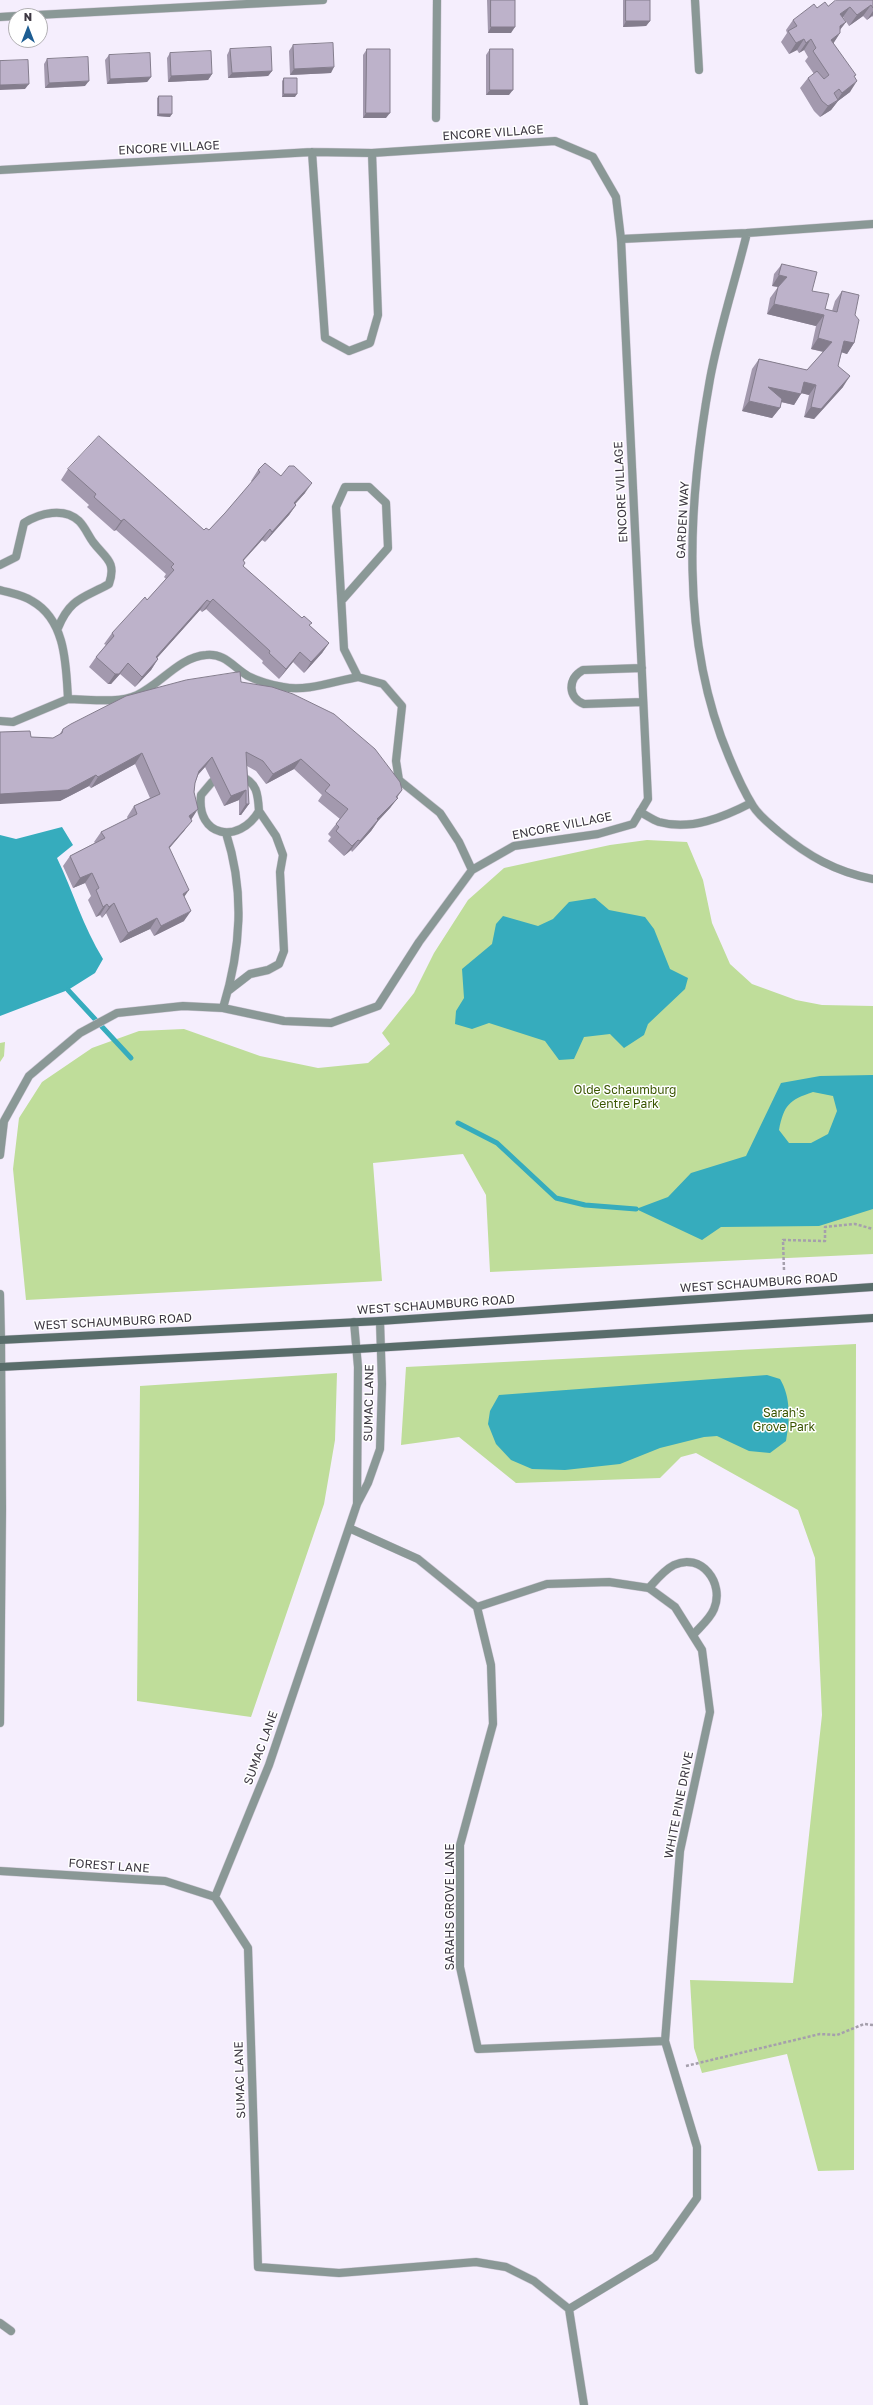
<!DOCTYPE html>
<html>
<head>
<meta charset="utf-8">
<style>
	body { margin:0 }
	#map { position:relative; width:873px; height:2405px; overflow:hidden; background:#f5eefd; font-family:"Golos Text",sans-serif }
	canvas { display:block }
	.north { position:absolute; left:8px; top:8px; width:40px; height:40px; box-sizing:border-box; background:#fff; border:1px solid #b1afb3; border-radius:50%; rotate:0deg; font-size:11px; font-weight:700; line-height:16px; text-align:center; color:#3c3741 }
	.north::after { content:''; display:block; margin:auto; width:14px; height:18px; background:#1d5d93; clip-path:polygon(50% 0,100% 100%,50% 72%,0 100%) }
</style>
</head>
<body>
<div id="map">
<canvas width="873" height="2405"></canvas>
<div class="north">N</div>
</div>
<script>
const c = document.querySelector('canvas').getContext('2d');
c.lineJoin = 'round';
function fillPath(path, color) { c.fillStyle = color; c.fill(path, 'evenodd'); }
function trace(path, color, width, dash) { c.strokeStyle = color; c.lineWidth = width; c.lineCap = dash ? 'butt' : 'round'; c.setLineDash(dash || []); c.stroke(path); }
function drawText(font, color, halo, rows, align = 'center') {
  c.font = font + ' "Golos Text",sans-serif'; c.lineWidth = 3; c.setLineDash([]); c.textBaseline = 'middle'; c.strokeStyle = halo; c.fillStyle = color; for (const [text, x, y, turn = 0] of rows) {
    c.save(); c.translate(x, y); c.rotate((+turn || 0) * Math.PI / 180); c.textAlign = isNaN(turn) ? turn : align; if (halo) c.strokeText(text, 0, 0); c.fillText(text, 0, 0); c.restore();
  }
}
fillPath(new Path2D(`
	M647 840 687 842 703 880 712 923 730 964 752 984 796 1000 822 1005 873 1006V1254L490 1272 486 1195 463 1154 373 1163 382 1281 26 1300 13 1169 19 1118 42 1082 92 1048 139 1031 184 1029 260 1056 318 1068 368 1063 390 1044 382 1033 414 993 434 953 468 900 504 868 610 845Z
	M5 1042 4 1056 0 1062V1043Z
	M856 1344 854 2170 818 2171 787 2054 702 2073 694 2048 690 1980 793 1983 822 1715 815 1558 798 1510 696 1453 681 1457 660 1478 516 1483 459 1437 401 1445 406 1367Z
	M337 1373 335 1440 324 1504 251 1717 137 1701 140 1386Z`), '#bfdd9a');
fillPath(new Path2D(`
	M62 827 73 845 57 858C73 891 83 927 103 959L95 973 68 990 0 1016V835L16 839Z
	M595 898 609 910 645 917 654 929 670 969 688 978 685 989 648 1024 644 1035 624 1048 610 1034 584 1037 574 1059 559 1060 545 1041 489 1023 472 1029 455 1024 456 1011 464 998 462 969 492 944 496 924 503 916 538 926 553 919 569 902Z
	M873 1075V1209L819 1226 721 1227 702 1240 636 1209 668 1197 691 1173 746 1156 781 1083 820 1076ZM813 1092 833 1096 837 1111 828 1134 811 1143H789L779 1130C784 1105 789 1100 813 1092Z
	M767 1375 780 1379C791 1397 790 1421 786 1441L770 1453 749 1451 717 1436 704 1437 660 1448 620 1464 565 1470 532 1469 511 1460 496 1444 488 1424 490 1411 499 1395Z`), '#36acbd');
trace(new Path2D(`
	M68 990 131 1058
	M458 1123 497 1143 556 1198 585 1205 636 1209`), '#36acbd', 5);
const lane = new Path2D(`
	M312 152 325 338 349 351 370 343 378 315 372 153
	M0 170 312 152 372 153 555 141 593 157 616 197 621 239 648 799 633 824 598 834 514 846 472 870 419 942 378 1006 331 1023 284 1021 223 1008 183 1006 117 1013 80 1033 29 1076 4 1121 0 1155
	M0 565 16 557 24 523C40 513 64 507 79 521 85 527 88 535 93 542 105 558 117 561 109 584 84 598 70 598 58 628
	M0 590C10 593 23 595 32 601 66 620 66 665 68 699L13 722 0 721
	M343 599 388 548 386 503 369 487H345L336 507 344 649 358 677 383 684 402 706 396 761 399 780 440 813 459 842 472 870
	M642 668 583 670C567 679 568 698 584 704L643 702
	M68 699C88 699 118 704 137 695 161 684 179 657 206 655 225 653 233 667 248 676 258 681 272 685 283 687 306 692 335 681 358 677
	M212 782 201 795C196 837 239 845 259 811 258 794 257 782 240 776
	M228 991 250 974 268 970 279 964 284 951 280 872 283 855 276 836 259 811
	M223 1008C241 949 245 892 226 833
	M0 1294 1 1340
	M649 1588C656 1580 664 1570 674 1565 701 1552 725 1583 714 1609 710 1619 700 1627 693 1635`);
const street = new Path2D(`
	M695 0 699 70
	M18 16 323 0
	M0 17 16 16
	M436 118 437 0
	M747 233C735 282 719 330 710 379 688 502 679 639 729 757 736 774 743 790 753 806 759 816 770 824 779 832 808 856 836 872 873 879
	M621 239 747 233 873 224
	M640 812C646 815 653 820 659 822 691 831 724 817 751 803
	M380 1321 382 1384 380 1449 368 1483 357 1504 269 1765 215 1897 248 1948 258 2267 339 2273 476 2262 506 2267 534 2281 569 2309 584 2405
	M354 1322 358 1367 357 1504
	M349 1528 418 1559 477 1607 547 1584 609 1582 649 1588 675 1607 702 1650 710 1712 680 1851 665 2041 697 2147V2198L655 2257 569 2309
	M477 1607 491 1665 493 1724 460 1845V1967L478 2049 665 2041
	M0 1723 2 1509 1 1340
	M0 1871 165 1881 215 1897
	M0 2323 11 2331`);
const secondary = new Path2D(`
	M0 1340 380 1321 873 1287
	M0 1367 357 1349 873 1318`);
trace(lane, '#d0c9d7', 9);
trace(street, '#d0c9d7', 9);
trace(secondary, '#d0c9d7', 9);
trace(new Path2D(`
	M784 1270 783 1240 825 1241V1227L855 1224 873 1229
	M686 2066 820 2034 837 2035 864 2024 873 2025`), '#a59fac', 2.5, [3, 2]);
trace(lane, '#8a9896', 8);
trace(street, '#8a9896', 8);
trace(secondary, '#596d6b', 8);
fillPath(new Path2D(`
	M487 0H515L511 33H488Z
	M623 0H650V21L646 26 623 27Z
	M873 0V17L872 16 867 20 863 16 849 26 843 17V18L846 22 840 30V33L833 43 854 77 850 92 838 101 831 110 820 117 814 111 800 88 808 78 814 74 805 61 808 57 804 50 799 53 797 50 789 54 781 42 787 33 786 30 793 20 817 8 828 6Z
	M293 45 331 73 290 75 289 51Z
	M230 49 272 71 268 76 228 78 227 55Z
	M367 49 386 118H363V55Z
	M490 49 509 95H486V55Z
	M170 53 212 74 208 80 168 82 167 58Z
	M109 55 151 77 147 82 107 84 105 60Z
	M47 59 85 86 45 88 44 64Z
	M284 78 295 97H282V81Z
	M159 96 170 117 157 116V98Z
	M782 264 812 291 825 309 832 311 835 301 842 291 855 315 854 343 847 354 842 352 838 366 843 387 814 419 804 417 809 395 801 393 794 405 781 402 780 408 772 418 742 411 752 369 759 359 807 370 823 352 811 349 816 326 767 314 770 298 778 287 772 286 774 274Z
	M68 469 204 530H209L225 513 252 482 251 481 258 470 281 476 305 493 295 504 296 505 289 515 265 542 262 540 243 561V566L329 643 322 653 304 673 293 662 279 679 262 663 263 661 219 621 206 609 202 612 200 610 157 658 158 659 151 670 135 687 120 674 111 684H108L89 667 96 657 106 645 104 644 112 633 147 600 166 579 164 577 166 574 116 530 114 531 87 507 89 505 61 480Z
	M241 682 402 790 390 808 378 821 371 831 352 852 351 850 344 856 328 841 331 837 328 834 340 819 318 801 322 795 294 769 266 784 256 771 247 766 249 804 241 815H239V800L224 806 205 767 198 775 195 783 191 820 184 831 169 848 184 897V921L154 936 150 929 120 943 106 913 102 918 100 915 96 917 88 900 91 896 85 883 73 888 63 866 70 856 95 843 94 842 101 832 128 819 127 817 134 806 150 798 135 764 91 788 89 786 60 801 31 737 53 738 59 735 63 729Z`), '#a399ae');
fillPath(new Path2D(`
	M871 5 863 16 849 26 857 15Z
	M850 7 843 17 832 24 840 14Z
	M873 11V15L872 16 867 20Z
	M626 21H650L646 26 623 27Z
	M846 22 838 32 840 26Z
	M491 27H515L511 33H488Z
	M840 33 833 44 831 40Z
	M804 39 797 50 789 54 796 43Z
	M811 39 804 50 799 53 806 43Z
	M334 67 331 73 290 75 294 69Z
	M272 71 268 76 228 78 232 73Z
	M212 74 208 80 168 82 171 76Z
	M151 77 147 82 107 84 110 79Z
	M89 81 85 86 45 88 49 83Z
	M857 81 850 92 838 101 831 110 820 117 828 106 836 102 842 93Z
	M29 84 25 89 0 90V85Z
	M490 90H513L509 95H486Z
	M284 94H297L295 97H282Z
	M366 113H390L386 118H363Z
	M159 114H172L170 117 157 116Z
	M779 275 787 277 779 287 772 286Z
	M774 304 824 315 816 326 767 314Z
	M818 338 832 342 825 352 811 349Z
	M844 341 854 343 847 354 837 351Z
	M850 376 843 387 814 419 804 417 811 407Z
	M804 382 816 385 809 395 797 392Z
	M768 387 801 394 794 405 761 397Z
	M749 401 780 408 772 418 742 411Z
	M312 483 305 493 287 513 294 503Z
	M296 505 289 515 265 542 272 532Z
	M124 519 116 530 114 531 121 521Z
	M270 529 262 540 235 570 243 560Z
	M213 599 206 609 202 612 210 602Z
	M207 600 200 610 149 667 156 657Z
	M329 643 322 653 304 673 311 662Z
	M300 652 293 662 279 679 286 669Z
	M158 659 151 670 135 687 142 677Z
	M128 663 120 674 111 684H108L115 674Z
	M142 753 135 764 91 788 98 777Z
	M212 757 205 767 192 781 199 771Z
	M301 759 294 769 266 784 273 774Z
	M96 775 89 786 60 801 0 804V794Z
	M246 790 239 800 224 806 231 796Z
	M402 790 395 800 398 798 390 808 378 821 371 831 352 852 377 819Z
	M246 804H249L241 815H239Z
	M198 809 191 820 189 816Z
	M192 821 184 831 162 857 169 847Z
	M358 840 351 850 344 856 352 846Z
	M92 873 85 883 73 888 80 878Z
	M189 890 182 900 183 894Z
	M114 903 102 918 109 907Z
	M107 904 100 915 96 917 103 907Z
	M191 911 184 921 154 936 161 926Z
	M157 918 150 929 120 943 128 933Z`), '#847d8d');
const building = new Path2D(`
	M491 0H515V27H491Z
	M626 0H650V21H626Z
	M836 0H873V8L871 5 857 15 850 7 840 14 846 22 840 26V33L831 40 856 75 854 76 857 81 842 93 839 89 834 93 838 100 828 106 822 101 808 78 817 71 824 79 829 75 813 51 816 48 811 39 806 43 804 39 796 43 788 31 797 26 793 20 814 4 817 8 825 2 828 6Z
	M333 43 334 67 294 69 293 45Z
	M271 47 272 71 232 73 230 49Z
	M367 49H390V113H366Z
	M490 49H513V90H490Z
	M211 51 212 74 171 76 170 53Z
	M150 53 151 77 110 79 109 55Z
	M88 57 89 81 49 83 47 59Z
	M28 60 29 84 0 85V61Z
	M284 78H297V94H284Z
	M159 96H172V114H159Z
	M782 264 817 272 812 291 829 294 825 309 837 312 842 291 859 295 855 315 859 320 854 343 844 341 838 366 850 376 821 409 811 407 816 385 804 382 801 394 768 387 782 399 780 408 749 401 759 359 807 370 832 342 818 338 824 315 774 304 778 287 787 277 779 275Z
	M99 436 204 530 206 528 209 530 225 513 260 472 258 470 265 463 281 476 289 466H294L312 483 294 503 296 505 272 532 270 529 243 560 245 563 243 566 302 618 304 616 312 623 309 625 329 643 311 662 300 652 286 669 269 653 270 651 213 599 210 602 207 600 156 657 158 659 142 677 128 663 119 674H115L96 657 114 636 112 633 145 597 147 600 174 570 171 567 174 564 124 519 121 521 94 497 96 494 68 469Z
	M240 672 241 682 272 687 293 694 334 714 375 749 400 782 402 790 396 797 398 798 377 819 378 820 360 841 358 840 352 846 336 831 339 827 336 824 348 809 325 791 330 785 301 759 273 774 263 761 246 752 249 804H246V790L231 796 212 757 199 771 195 783 194 792 198 809 189 816 192 821 169 847 189 890 183 894 191 911 161 926 157 918 128 933 114 903 109 907 107 904 103 907 96 890 99 888 92 873 80 878 70 856 105 838 101 832 137 814 134 806 160 794 142 753 98 777 96 775 68 790 0 794V732L30 731 31 737 53 738 62 733 63 729 71 724 126 696 186 680Z`);
fillPath(building, '#bdb2ca');
trace(building, '#847d8d', 1);
drawText('12px', '#3c3741', '#fff', [
	["ENCORE VILLAGE",493,133,-4],
	["ENCORE VILLAGE",169,148,-3],
	["ENCORE VILLAGE",621,492,-93],
	["GARDEN WAY",683,520,-87],
	["ENCORE VILLAGE",562,826,-11],
	["WEST SCHAUMBURG ROAD",759,1283,-4],
	["WEST SCHAUMBURG ROAD",436,1305,-4],
	["WEST SCHAUMBURG ROAD",113,1322,-3],
	["SUMAC LANE",369,1403,-89],
	["SUMAC LANE",261,1748,-70],
	["WHITE PINE DRIVE",679,1805,-79],
	["FOREST LANE",109,1866,4],
	["SARAHS GROVE LANE",450,1907,-90],
	["SUMAC LANE",240,2080,-92]
]);
drawText('12px', '#3a5500', '#fff', [
	["Olde Schaumburg",625,1090],
	["Centre Park",625,1104],
	["Sarah's",784,1413],
	["Grove Park",784,1427]
]);
</script>
</body>
</html>
